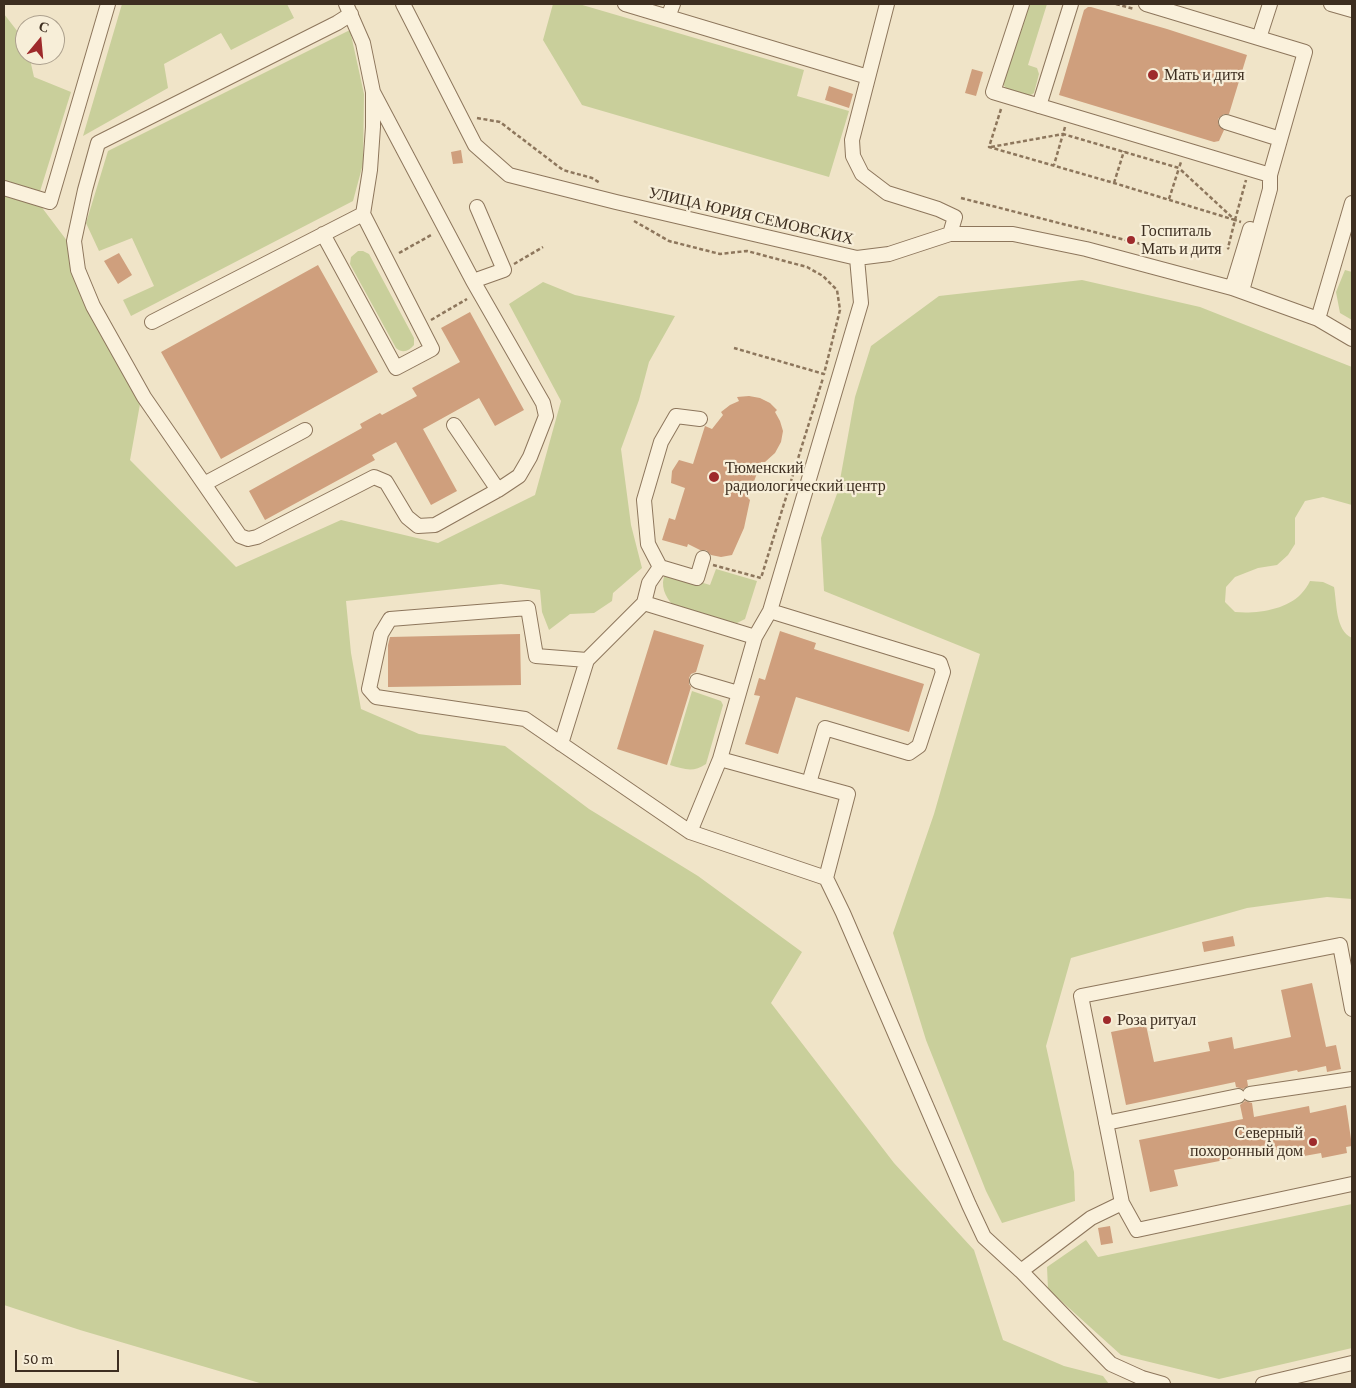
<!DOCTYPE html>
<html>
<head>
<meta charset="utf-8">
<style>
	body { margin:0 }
	#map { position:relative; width:1356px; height:1388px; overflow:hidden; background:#f0e4c8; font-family:"Crimson Pro",serif }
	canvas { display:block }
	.frame { position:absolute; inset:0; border:5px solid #3d2e20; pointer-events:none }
	.north { position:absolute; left:15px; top:15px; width:50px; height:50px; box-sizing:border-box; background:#f7eed8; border:1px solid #ada18e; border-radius:50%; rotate:17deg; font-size:14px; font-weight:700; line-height:20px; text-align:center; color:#3d2e20 }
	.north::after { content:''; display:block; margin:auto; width:18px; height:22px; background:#9e2a2b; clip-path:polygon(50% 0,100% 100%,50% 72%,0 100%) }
	.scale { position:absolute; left:15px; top:1350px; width:104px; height:22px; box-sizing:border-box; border:2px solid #3d2e20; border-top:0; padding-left:6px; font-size:15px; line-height:18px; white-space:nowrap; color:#3d2e20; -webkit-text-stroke:4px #f7eed8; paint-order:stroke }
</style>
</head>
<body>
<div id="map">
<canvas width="1356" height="1388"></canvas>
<div class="frame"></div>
<div class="north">С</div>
<div class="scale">50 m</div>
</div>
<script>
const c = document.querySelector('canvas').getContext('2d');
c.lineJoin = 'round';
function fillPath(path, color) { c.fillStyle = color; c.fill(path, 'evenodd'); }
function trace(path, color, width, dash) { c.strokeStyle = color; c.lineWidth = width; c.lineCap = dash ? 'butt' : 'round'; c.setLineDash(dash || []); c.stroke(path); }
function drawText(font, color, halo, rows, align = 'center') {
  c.font = font + ' "Crimson Pro",serif'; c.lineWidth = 4.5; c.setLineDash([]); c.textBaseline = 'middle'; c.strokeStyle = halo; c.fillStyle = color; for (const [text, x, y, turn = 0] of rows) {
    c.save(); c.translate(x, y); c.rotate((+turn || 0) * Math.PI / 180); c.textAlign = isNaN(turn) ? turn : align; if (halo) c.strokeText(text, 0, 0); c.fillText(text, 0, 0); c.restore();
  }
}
fillPath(new Path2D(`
	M122 4H287L294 18 231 50 221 33 164 64 168 88 83 136Z
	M553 4H579L804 70 797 96 849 111 829 177 582 105 543 40Z
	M1025 4H1047L1028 65 1037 68 1039 74 1034 93C1023 101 1004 93 1002 80Z
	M4 14 25 41V55H29L34 77 71 92 37 201 83 262 140 404 130 460 236 567 341 520 438 543 535 495 561 401 509 304 543 282 575 295 675 316 649 362 639 400 621 449 631 525 642 568 613 593 612 601 594 613 570 614 549 630 542 612 540 590 501 584 346 601 351 653 361 709 419 734 505 746 589 809 698 876 802 952 771 1003 894 1163 974 1250 1003 1340 1064 1366 1103 1376 1109 1384H263L80 1330 4 1305Z
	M350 30 364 94 363 164 353 201 131 316 123 300 154 286 132 238 99 251 86 223 108 151Z
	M358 251H363L369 254 414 338V345C409 351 403 354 396 348L350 264 351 257Z
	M1345 270 1352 272V320L1340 313 1336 292Z
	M1082 280 1200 307 1352 367V505L1323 497 1305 501 1295 518V544L1288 555 1277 565 1258 568 1235 577 1226 587 1225 602 1235 612C1256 614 1286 610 1301 594 1305 590 1308 585 1310 581L1323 582 1334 587C1337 603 1335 630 1352 638V899L1327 897 1247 908 1071 958 1046 1046 1074 1172 1075 1201 1002 1223 986 1191 926 1040 893 933 934 814 980 654 824 591 821 538 838 491 855 397 871 346 939 296Z
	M716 569 757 581 745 619 737 623 729 622 673 605C665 597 660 585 665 574L670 573 710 585Z
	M692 691 721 701 723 705 706 764C693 773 684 769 670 765Z
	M1352 1204V1348L1219 1379 1121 1355 1048 1289 1047 1267 1086 1240 1098 1257Z`), '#c9cf9b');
fillPath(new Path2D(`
	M1088 7H1091L1167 29 1247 55 1229 114H1224L1218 119V124L1224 130 1219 141 1214 142 1059 95 1084 10Z
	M972 69 983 72 976 96 965 93Z
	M829 86 853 94 849 108 825 100Z
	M461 150 463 163 453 164 451 152Z
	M119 253 132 275 118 284 104 261Z
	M318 265 378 372 221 459 161 352Z
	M470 312 524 410 495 426 479 398 423 429 457 491 431 505 396 442 372 455 375 460 265 520 249 491 362 428 360 424 380 413 382 415 417 396 412 388 460 362 441 328Z
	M749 396 760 398 770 403 777 410 775 412 780 421 783 431 781 442 775 453 765 462H761L748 498 750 500 744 528 732 555 721 557 711 555 706 550H700L688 544 687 547 662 540 669 518 675 520 685 488 671 483 672 471 679 460 693 464 705 426 712 429 723 415 721 412 730 405 739 401 737 397Z
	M654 630 704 645 696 672 691 674 689 678V684L691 687 667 765 617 749Z
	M780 631 816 643 814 649 924 684 909 732 796 697 778 754 745 744 760 696 754 695 759 678 765 680Z
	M520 634 521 685 388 687V645L390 637Z
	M1233 936 1235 946 1204 952 1202 942Z
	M1312 983 1326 1047 1336 1045 1341 1069 1327 1072 1326 1066 1298 1072 1297 1070 1247 1080 1248 1086 1243 1089 1236 1087 1235 1082 1126 1105 1111 1032 1146 1025 1154 1062 1210 1051 1208 1042 1232 1037 1234 1049 1291 1037 1281 990Z
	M1245 1101 1252 1103 1254 1117 1309 1106 1310 1113 1346 1105 1352 1146 1346 1147 1347 1153 1322 1158 1321 1153 1293 1158 1290 1147 1174 1170 1178 1186 1150 1192 1139 1140 1243 1119 1240 1105Z
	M1110 1226 1113 1243 1101 1245 1098 1228Z`), '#cf9f7d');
const minor = new Path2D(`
	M403 4 475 145 509 175 616 202 857 258 889 254 950 234H1013L1086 249 1232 288 1318 319 1352 339
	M625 4 868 77
	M887 4 852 140 853 156 862 174 887 193 938 209 955 217 950 234
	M1022 4 993 92 1270 175
	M1146 4 1305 52 1270 175V189L1242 291
	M1331 4 1352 10
	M351 14 337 23 98 143 85 190 74 241 78 270 93 306 144 397 240 536 248 539 257 537 374 477 386 482 407 517 418 526 435 525 498 490 519 476 530 457 546 416 543 403 473 281 373 92
	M668 17 673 4
	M1259 38 1270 4
	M1039 106 1071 4
	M1226 122 1280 139
	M4 188 50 202 108 4
	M323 234 396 368 432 349 363 214 370 170 373 127V92L363 43 346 4
	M857 258 861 303 770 611 755 637 720 759 690 832 826 878 843 913 969 1205 984 1237 1021 1271 1111 1364 1142 1378 1163 1384
	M473 281 504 270 477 207
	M1232 288 1250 229
	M1318 319 1352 203
	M152 322 363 214
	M700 419 676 416 661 442 644 500 648 544 660 567 649 583 644 603 755 637
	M454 425 498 490
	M204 484 305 430
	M660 567 697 578 703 558
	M770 611 940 663 943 672 919 746 909 753 825 728 809 783
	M587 660 536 656 528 608 390 619 381 634 369 689 376 697 525 719 690 832
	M697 681 738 693
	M561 744 587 660 644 603
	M720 759 848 794 826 878
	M1352 1009 1340 945 1081 996 1122 1203 1137 1230 1352 1184
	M1250 1094 1352 1079
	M1106 1123 1238 1096
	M1021 1271 1091 1218 1122 1203
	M1263 1384 1352 1363`);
trace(minor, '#8d765c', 16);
trace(new Path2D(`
	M1116 4 1134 9
	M1001 109 989 147 1114 183 1235 220 1228 248 1229 249
	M477 118 500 122 563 170 592 178 600 183
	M1065 127 1063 134 1179 168 1181 162
	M991 147 1063 134 1054 165
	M1181 170 1235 220 1241 222
	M1114 183 1124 151
	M961 198 1149 246 1165 255
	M1169 199 1179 168
	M1235 220 1246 180
	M634 221 669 241 720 254 747 251 807 267 823 276 837 290 840 310 824 374 734 348
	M399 253 433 234
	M514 264 543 247
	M431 320 467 299
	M713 565 761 578 823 378`), '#8d765c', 2.5, [4, 2.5]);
trace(minor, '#faf1dc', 14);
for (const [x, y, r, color] of [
	[1153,75,6,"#9e2a2b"],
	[1131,240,5,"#9e2a2b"],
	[714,477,6,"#9e2a2b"],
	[1107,1020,5,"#9e2a2b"],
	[1313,1142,5,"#9e2a2b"]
]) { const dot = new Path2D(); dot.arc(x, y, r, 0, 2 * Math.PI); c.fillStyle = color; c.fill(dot); trace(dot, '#f7eed8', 2); }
drawText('16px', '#3d2e20', '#f7eed8', [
	["Мать и дитя",1164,75],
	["Госпиталь",1141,231],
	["Мать и дитя",1141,249],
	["Тюменский",725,468],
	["радиологический центр",725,486],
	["Роза ритуал",1117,1020],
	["Северный",1303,1133,"right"],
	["похоронный дом",1303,1151,"right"]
], 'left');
drawText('16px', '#3d2e20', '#f7eed8', [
	["УЛИЦА ЮРИЯ СЕМОВСКИХ",751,216,13]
]);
</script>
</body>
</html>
